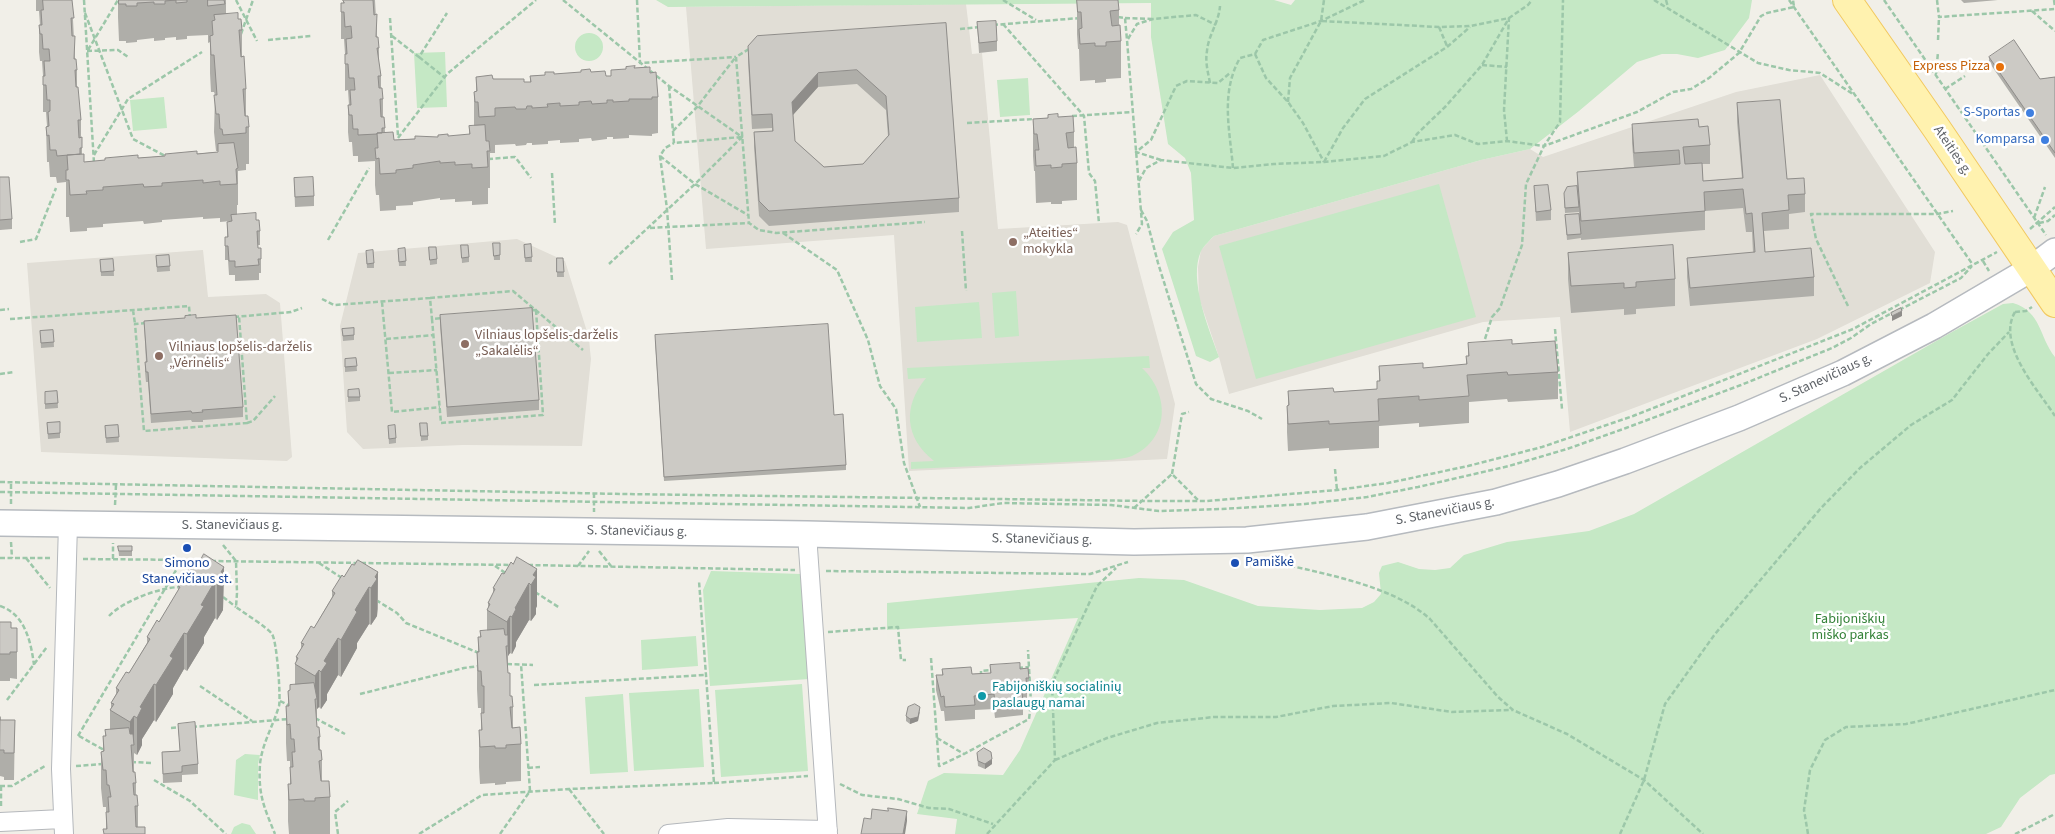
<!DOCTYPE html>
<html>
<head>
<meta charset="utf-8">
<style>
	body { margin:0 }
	canvas { display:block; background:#f1efe8 }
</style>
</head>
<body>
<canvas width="2055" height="834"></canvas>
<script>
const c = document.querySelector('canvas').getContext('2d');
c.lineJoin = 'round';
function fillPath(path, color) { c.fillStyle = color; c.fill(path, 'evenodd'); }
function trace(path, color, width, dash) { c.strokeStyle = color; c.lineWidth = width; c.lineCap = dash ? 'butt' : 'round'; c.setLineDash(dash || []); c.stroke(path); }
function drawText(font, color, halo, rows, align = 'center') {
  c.font = font + ' "Source Sans 3",sans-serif'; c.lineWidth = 5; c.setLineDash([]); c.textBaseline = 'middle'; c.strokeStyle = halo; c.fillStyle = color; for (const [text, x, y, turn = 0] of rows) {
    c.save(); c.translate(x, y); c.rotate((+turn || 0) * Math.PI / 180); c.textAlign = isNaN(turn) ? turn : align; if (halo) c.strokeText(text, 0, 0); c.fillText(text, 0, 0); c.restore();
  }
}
fillPath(new Path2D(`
	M966 4 972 54 982 53 998 229 1118 222 1127 225 1175 404 1167 459 909 471 894 235 706 249 686 7Z
	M1820 75 1935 252 1930 283 1817 339 1570 432 1560 317 1483 322 1229 394 1219 357 1199 298 1198 267 1201 250 1214 236 1481 160 1530 149 1543 157 1736 92Z
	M517 239 565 261 589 338 590 350 591 359 582 446 463 445 363 449 347 432 340 326 358 253Z
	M203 250 208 297 266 294 280 303 292 457 287 461 41 452 27 263Z`), '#e1ded6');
fillPath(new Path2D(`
	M656 0H1274L1291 5 1295 0H1752L1749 18 1725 50 1698 58 1677 54H1662L1637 62 1579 111 1530 149 1481 160 1214 236C1210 240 1204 246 1201 251 1188 280 1209 329 1219 357L1210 362 1196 356 1162 249 1173 232 1194 220 1191 173 1185 158 1168 144 1151 37V3L668 7Z
	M575 47a14 14 0 1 1 28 0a14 14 0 1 1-28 0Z
	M445 52 447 107 417 108 414 53Z
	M1028 78 1030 115 1000 117 997 80Z
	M164 97 167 128 133 131 130 100Z
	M1439 184 1476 317 1256 379 1219 246Z
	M1016 291 1019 336 995 338 992 293Z
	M979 302 982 338 917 342 915 307Z
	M2013 303C2042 312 2039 337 2055 357V774L2050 775 2020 798 2001 827 1986 834H955L957 819 917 814 928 781 944 773 1003 775 1020 750 1078 618 887 630V603L1139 578 1184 580 1258 606 1320 610 1362 608 1374 602 1381 594 1379 573 1382 566 1398 562 1419 569 1435 570 1450 568 1464 555 1507 542 1589 531 1634 514 1952 332 2003 304Z
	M1149 356 1150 368H1142C1170 394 1170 439 1132 456 1124 459 1116 459 1109 460L911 469V462L934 461C905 438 902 407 926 378L908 379 907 368Z
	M711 571 801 574 809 679 710 686 703 590Z
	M696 636 698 666 642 670 641 640Z
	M802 684 808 771 721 777 715 690Z
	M699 689 704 767 634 771 629 693Z
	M623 694 628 772 590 774 585 697Z
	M245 754 260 755 258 764V800L234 795 236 760Z
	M242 823 250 825 256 834H231L234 827Z`), '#c5e8c5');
const street = new Path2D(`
	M807 534 828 834
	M0 822 62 819
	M64 834 61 769 68 524
	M668 834 728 828 828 830`);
const secondary = new Path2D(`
	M0 523 807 534 1134 542 1247 540 1367 527 1496 502 1558 484 1625 461 1739 418 1843 373 1934 326 2031 269 2055 251`);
const primary = new Path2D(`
	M1847 0 1937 129 2055 303`);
trace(street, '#b5b8bc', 20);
trace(secondary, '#b6babf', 28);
trace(primary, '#f2c960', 30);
trace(new Path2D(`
	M84 0 94 163
	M236 0 257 41
	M563 0 669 86 742 137 695 184 609 264
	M637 0 640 63 736 57
	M1003 0 1036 20
	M1654 0 1758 63 1789 70 1820 73 1853 94
	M1666 0 1668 7
	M1789 0 1973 265
	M1884 0 2046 235
	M1937 0 1939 17 2055 9
	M2054 0 2055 7
	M2032 11 2055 31
	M85 13 133 139 167 157
	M1118 17 1125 18 1127 40 1142 224 1136 234
	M390 18 398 136
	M1125 18 1152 19
	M1322 21 1439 27 1471 26 1509 18 1528 5 1532 0
	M1003 24 1084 116 1089 173 1095 181 1099 223
	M993 25 1080 18
	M1439 27 1447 46
	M960 29 980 27
	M241 34 253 0
	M392 36 419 57 447 13
	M1128 39 1137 24 1153 19 1196 15 1216 25
	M268 40 311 36
	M1938 40 1939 17
	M749 49 736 57 749 223 759 230 776 233 925 222
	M88 50 118 0
	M87 51 118 50 128 57
	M1255 54 1266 78 1288 102 1303 123 1324 162
	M419 57 444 77
	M1482 65 1507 67
	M1936 74 1938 52
	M1210 83C1208 72 1205 62 1207 51 1208 36 1219 22 1220 6
	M669 86 674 143 741 137
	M1945 89 1965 76
	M1288 102 1290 78 1321 21 1324 0
	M1072 116 1133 112
	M967 123 1034 119
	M673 131 697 107 735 58
	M398 138 447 74 536 0
	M1412 142 1417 134 1446 106 1482 65 1509 18 1504 110 1507 141
	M94 155 128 99 202 52
	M660 156 695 184 748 215
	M488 159 515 157 531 178
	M1161 160 1136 152 1151 140 1176 86 1187 81 1218 83 1230 73
	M1324 162 1343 128 1365 99 1447 47 1470 27
	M1233 168C1230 131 1220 93 1240 58L1255 54 1263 40 1321 21 1365 0
	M552 173 555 225
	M1139 181 1146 168 1161 160 1233 168 1274 164 1324 162 1384 156 1412 142 1455 135 1478 144 1507 141 1544 146 1560 122 1563 0
	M1141 210 1147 221 1158 263 1196 384 1211 399 1248 411 1262 419
	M2034 218 2045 187
	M2039 223 2048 221 2055 215
	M650 228 749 223
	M2030 229 2055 207
	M962 231 966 291
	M783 233 837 270 868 340 880 386 896 409 904 463 920 507
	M328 240 369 168
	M20 242 36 239 56 188
	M1983 261 1989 271
	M672 280 667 209 660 156 665 148 674 143
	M430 298 513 291 583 350
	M322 299 334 305 430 298 432 319
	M382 302 392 412 440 407
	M1848 306 1816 239 1811 214H1937L1953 211
	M0 310 9 309
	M133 310 135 324
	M536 310 543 415 441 423 432 319Z
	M1899 310 1961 278 1972 266
	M2015 312C1996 344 2038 390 2055 416
	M2015 312 2026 311 2032 307
	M234 317 291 312 302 308
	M10 319 189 306 190 318
	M146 323 135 324 144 431 247 423 239 316
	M1555 329 1562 409
	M386 339 434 335
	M1485 339 1492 317 1500 308 1522 245 1526 184 1544 146 1637 112 1673 92 1691 89 1709 78 1739 53 1761 16 1767 13 1794 7 1793 0
	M389 373 437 370
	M0 374 14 372
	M247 423 253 421 275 396
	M1335 469 1337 490
	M1172 474 1182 414 1189 412
	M0 482 624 494 1147 501H1207L1337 490 1388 483 1468 466 1542 447 1633 416 1853 329 1997 252
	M0 492 969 508 1003 503 1111 505 1159 511 1222 509 1305 504 1367 497 1418 487 1509 466 1567 449 1626 428 1741 385 1832 348 1851 338 1871 324 1894 312
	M594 493V512
	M11 504V482
	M115 505 116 485
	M1134 508 1172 474 1198 500
	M11 542 12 558
	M223 545 236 561 237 593 236 607C244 613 268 628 272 634 277 641 281 698 279 706 273 726 262 744 260 764 258 795 264 807 275 834
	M599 551 611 566
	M0 558H50
	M26 558 50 588
	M83 559 198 560
	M113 559V543
	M1261 559C1313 572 1390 583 1430 619L1498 697 1513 710 1567 734 1644 780 1703 834
	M211 561 513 565
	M319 563 342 578
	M528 565 795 570
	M495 566 507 574
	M578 566 589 551
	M826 571 1090 574 1128 562
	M535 592 560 608
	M223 597 236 607
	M376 600 397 613 406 623 479 653
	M0 606C25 614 31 642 34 665
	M109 616C123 601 160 587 181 587
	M828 632 898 627 901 660H906
	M931 658 939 766 964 754 1029 719 1031 703 1028 650
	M507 664 533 665
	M1018 668 1029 667
	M981 676V671L992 670
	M534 685 705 675
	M200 686 252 721
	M360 694 464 668 479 666
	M7 700 47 647
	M280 701 290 706
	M315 718 345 734
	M192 727 289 719
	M171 728 182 727
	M78 736 182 560 193 570
	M79 736 104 750
	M937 738 964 754
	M1055 760 1107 738 1157 723 1214 717H1276L1333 706 1391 703 1452 712 1512 710
	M131 762 153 763
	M76 766 103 764
	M528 768 540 767
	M154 780 190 801 226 834
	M714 783 808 776
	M840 784 862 795 898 799 929 808 949 809 993 824
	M0 786H12L45 766
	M1 786V807
	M569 789 604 834
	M338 834 335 812 348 801
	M419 834 482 795 569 789 714 783 699 581
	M500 834 530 791 521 664
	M987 834 1055 760 1052 684 1097 586 1116 568
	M1620 834 1644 780 1665 704 1715 634 1821 508 1860 468 1911 425 1952 400 1988 354 2009 332
	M1808 834 1804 810 1810 770 1825 740 1846 727 1906 724 2055 690
	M2015 834 2055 814`), '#9cc7a9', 2.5, [5, 2.5]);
trace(street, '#fff', 18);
trace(secondary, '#fff', 25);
trace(primary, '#fff2af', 28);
fillPath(new Path2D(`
	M36 0H72L75 59 77 70V87L81 120V137H82V154L84 162 218 152V151H216L214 132 215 95 214 92H211L210 73V42L208 43V35L187 36V39L176 40V37L165 38V40L154 41V38L137 40V42L126 43V41H119L118 17V0H226V14L238 19 242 30V57L246 89V116L249 127V164H246V170L238 171V205H237V215L256 220 260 231V245H258V248L261 259V273H259V280L235 281V275H229L228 260H225V237H227V222L231 221 220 222V218L203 219V217L162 220V222L144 224 143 221 103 224V227L87 228V231L70 232 69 217H66V182L57 183 56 177H50L49 162H47L46 127 47 126 46 112H43V76L42 61H40L39 52V25H40L39 11H36Z
	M343 0H375L377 37 379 48V63L381 76V88L383 99V117H384L385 132 394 140 469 135V126H474V92L476 91V77L524 82H530V76L591 72 606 76H611L634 68 650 73 658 97V133L652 134V136L629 135V138L613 139V137H607V139L592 141 591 138 579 139V142L560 143V140L548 141V144L532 145V143H527L526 145 516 146 515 144 495 145V153H490V188H488V204L472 205V201L455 202V199L440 200V198L413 202V205L396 206V210L380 211 379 195H376L375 185V161L358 162V156H353L352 142H349L348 132V105H349L348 90 345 91V54L346 53 345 54 344 39H341V3H343Z
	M1077 0 1119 10V25L1121 41V78L1106 79V82L1095 83V80L1080 81 1079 49H1078L1077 34Z
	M1961 0H1998L1964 3Z
	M977 22 997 41V51L979 53Z
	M946 23 959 198V212L769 226 759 216 754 147V132L772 131V128L752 129 748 61V46ZM857 84 886 110 888 136 863 164 824 167 795 141 793 115 818 87Z
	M1989 57 2040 79 2055 77V158L1989 62Z
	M1737 103 1787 179 1805 194V212L1789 214V229L1764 231 1765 252 1814 277V296L1690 306 1687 277V258L1753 253 1752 232H1746L1743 208 1705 211V230L1581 240V238L1567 240 1565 215 1579 214V212L1565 213 1564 198 1577 186V172L1634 167 1632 143V124L1699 127 1710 145V164H1702L1703 181 1742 178 1737 122Z
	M1058 117 1074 132V147L1077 163V200L1062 201V204H1051V202L1036 203 1035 171H1034L1033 156V119Z
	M0 177 12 219V229L0 230Z
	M294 178 314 196V206L295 207Z
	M1534 186 1551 210V220L1536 221Z
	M493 243H500V260H494Z
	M531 244 532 262H525L524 245Z
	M461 245 469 257V262L462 263Z
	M429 247 437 259V264L430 265Z
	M405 248 406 266H399L398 249Z
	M366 251 374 263V268H367Z
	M1568 253 1675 279V306L1636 309V314L1624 315V309L1571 313 1568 279Z
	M169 255 170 271 157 272 156 256Z
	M557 258H563L564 277H557Z
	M113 259 114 276H101L100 260Z
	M440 315 539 400V410L447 417 440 325Z
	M196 318 243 407V417L203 420V422H192L191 420 151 423 148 382H146L145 372V362H146L144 321Z
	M354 328V340L343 341 342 329Z
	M53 330 54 347 41 348 40 331Z
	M655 340 834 415 846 465V470L664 481Z
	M1468 343 1512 344 1558 372V399L1508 402 1507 399 1469 402V423L1419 427V423L1379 426V448L1329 451V448L1288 451 1287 432V406L1288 405V391L1334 392 1377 389V381H1379V366L1423 368 1466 365V356H1468Z
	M356 358 357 371 345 372V359Z
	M348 390 360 397V401L348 402Z
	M57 391 58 408 45 409V392Z
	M60 422V438L48 439 47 423Z
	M420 423 428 436V440L421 441Z
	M118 425 119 442 106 443 105 426Z
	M388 426 396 438V443L389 444Z
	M118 546H132V556H119Z
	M200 560 224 567 223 610 217 620 215 618 204 637V643L187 671 184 669 173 688V694L156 722 154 720 142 739V745L137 755 134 753V772L136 783V795L138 806V827L106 829V807H103L101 788V752L103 751V736H105V730H110V710L111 708V703L116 694V688L129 673 147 643V637L159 622 178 591V586Z
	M513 564 537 569V606L536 608V614L531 621 529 620 516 642V646L512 654 510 653 508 656V673L510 696 513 707V728L521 744V781L506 782V784L495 785V783L480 784 479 767V730H481V708H478L477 689V652H478V637H480V631H487V610L488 608V603L493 594V588Z
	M354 565 378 572V609L377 616 371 625 369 624 357 643V648L341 677 338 675 327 694V700L321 709 319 707 317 709V727L320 737V750L322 760V781L330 797V834H289L288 821V784H290V761H287L286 743V706H288V691L290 690 295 684V664L296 662V657L301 649V643L314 628 332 597V591Z
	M0 622 11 628H17V679L10 678V681H0Z
	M990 665 1020 669 1029 678V692H1027V706H1023V715L995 718 994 709 975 710V719L945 721 944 711H941L936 690V675H942V669L972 674 990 673Z
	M920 712 918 721 910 724 906 721V716Z
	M0 717 1 720H15L14 780H4V777L0 776Z
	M178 724 198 764V774L182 775V782L163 783 162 752 180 751Z
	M977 753 992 764 985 769 978 766Z`), '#afaea9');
fillPath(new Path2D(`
	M818 73V87L792 116V102Z
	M1902 311V316L1892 321V316Z
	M224 567 223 610 217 620V583L221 572Z
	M537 569V606L536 608V614L531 621V585L533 575Z
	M378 572 377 616 371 625V588L375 577Z
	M215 581V618L204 637V643L187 671V634L201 605Z
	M529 583V620L516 642V646L512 654V617L515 608Z
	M369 587V624L357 643V648L341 677V640L355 610Z
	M510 616V653L508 656V646H507V622Z
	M184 633V669L173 688V694L156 722V685L170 656Z
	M338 638V675L327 694V700L321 709V672L324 661Z
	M319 670V707L317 709V699H315V676Z
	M154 684V720L142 739V745L137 755V718L140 707Z
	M920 707 918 721 910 724V719Z
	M134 716V754V745H131L130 759V722Z
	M992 759V764L985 769V764Z
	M907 811V821L905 834H903Z`), '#8f8d8a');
const building = new Path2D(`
	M43 0H72L74 18H71L72 36H75L74 59H76L77 70H75L76 87H78L81 120H78L79 138 82 137V148H80V154L57 156 56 150H50L49 135 47 136 46 127 49 126 48 112 50 111V100H47L46 85H43V76H45L44 61H50L49 49H43L42 34H40L39 25H42L41 10H43Z
	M119 0H187V2L176 3V0L165 1V4H154V2L137 3V6H126V4H119Z
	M208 0H224L225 4 208 6Z
	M343 0H373L374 15 377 14 376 37H378L379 48H377L381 76H378L379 88H382L383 99H380L381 117H384L385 128H382V133H377V134L358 135V129H353L352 115H349L348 105H351L350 90H355L354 78H349L348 64H345V54H347L346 39 352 38 351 26 345 27 344 12H341V3H344Z
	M1077 0H1118L1119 10 1110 11 1112 26 1120 25 1121 41 1106 42V46H1095V43L1080 44 1079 29 1082 28 1081 12H1078Z
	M238 13V19H241L242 30H239L241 57 244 56 246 89H243L245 116H248L249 127H246V133L223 135 222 129H220L219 114H216L214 95H217L214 55H211L210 36 213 35 212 21 215 20 214 15Z
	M996 21 997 41 979 43 977 22Z
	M946 23 959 198 769 211 759 201 754 132 773 131 772 114 752 115 748 46 757 36ZM857 70 886 96 889 135 863 164 824 167 795 141 792 102 818 73Z
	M2014 40 2040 79 2055 77V153L1989 57Z
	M635 66 634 68 650 67V73L656 72 658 97H652V99H629V101L613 102V100H607V103L592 104 591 101 579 102V105L560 106V103L547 104 548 107 532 108V106H527L526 109H516L515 107 495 108V116L479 117 478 102H475L474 92 477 91 476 77 492 75 493 79H524V82H531L530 76 545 75V72H554V74L581 72V70L590 69 591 72 605 71 606 76H611V70L626 69V67Z
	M1780 100 1787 179 1804 178 1805 194 1788 195 1789 210 1762 213 1765 252 1811 248 1814 277 1690 288 1687 258 1755 252 1752 213 1746 214 1743 189 1704 192 1705 211 1581 221 1577 172 1680 164 1679 150 1634 153 1632 124 1698 119 1699 127 1708 126 1710 145 1683 147 1685 164 1702 163 1703 181 1743 178 1737 103Z
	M1058 114V117L1073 116 1074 132 1066 133 1068 148 1076 147 1077 163 1062 164V167L1051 168V165L1036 166 1035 150H1039L1037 134H1034L1033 119 1048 118V115Z
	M485 125 486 141H489L490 151H487L488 167 472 168V164L455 165V162L440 163V161L413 165V168L396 170V173L380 174 379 158 376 159 375 148H378L377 133 393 132 394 140 415 139V136L438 137V135L448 134V136L470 134 469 126Z
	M234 143 238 168 236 169 237 184 220 185V181L203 183V180L162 183V186L144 187 143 184 103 187V190L86 191 87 194 70 195 69 180H66V170H68L67 155 84 154V162L105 160V158L138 155V158L165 156V154L197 151V154L218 152V144Z
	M0 177H9L12 219 0 220Z
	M313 177 314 196 295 197 294 178Z
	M1548 185 1551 210 1536 212 1534 186Z
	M1577 186 1579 207 1565 208 1564 193 1567 187Z
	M256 213V220H259L260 231H257L258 248H261V259H258L259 265 235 267V261H229L228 246H225V237H228L227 222 232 221 231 215Z
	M1579 214 1581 234 1567 235 1565 215Z
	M493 243H500V255L494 256Z
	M531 244 532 257 525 258 524 245Z
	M461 245H468L469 257 462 258Z
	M1673 245 1675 279 1636 282V287L1624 288V283L1571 286 1568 253Z
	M429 247H436L437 259 430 260Z
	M405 248 406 261 399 262 398 249Z
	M373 250 374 263 367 264 366 251Z
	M169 255 170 266 157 267 156 256Z
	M557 258H563L564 272H557Z
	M113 259 114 271 101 272 100 260Z
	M532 308 539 400 447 407 440 315Z
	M1901 308 1902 311 1892 316 1891 313Z
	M196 315V318L236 315 243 407 202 410 203 412 192 413 191 411 151 414 148 372H146L145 362H147L144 321 185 318V316Z
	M828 324 834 415 843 414 846 465 664 477 655 335Z
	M354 328V335L343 336 342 329Z
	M53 330 54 342 41 343 40 331Z
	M1512 340V344L1555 341 1558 372 1508 375 1507 372 1467 375 1469 396 1419 400V396L1378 399 1379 421 1329 424V421L1288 424 1287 406 1289 405 1288 391 1333 388 1334 392 1377 389V381H1380L1379 366 1423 363V368L1467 364 1466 356H1469L1468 343Z
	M356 358 357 366 345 367V359Z
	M359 389 360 397H348V390Z
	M57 391 58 403 45 404V392Z
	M60 422V433L48 434 47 423Z
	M420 423H427L428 436H421Z
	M118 425 119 437 106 438 105 426Z
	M395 425 396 438 389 439 388 426Z
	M118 546H132V551H119Z
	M204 554 224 567 221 572 223 573 217 583 215 581 201 605 204 606 187 634 184 633 170 656 173 658 156 685 154 684 140 707 142 708 137 718 134 716 130 722 110 710 114 704 111 703 119 690 116 688 126 672 129 673 150 639 147 637 157 620 159 622 180 587 178 586 188 570 190 571 198 558 200 560Z
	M517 557 537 569 533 575 536 577 531 585 529 583 515 608 516 609 512 617 510 616 507 622 487 610 490 604 488 603 495 589 493 588 502 573 504 574 511 562 513 564Z
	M358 560 378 572 375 577 377 579 371 588 369 587 355 610 357 612 341 640 338 638 324 661 327 663 321 672 319 670 315 676 295 664 298 658 296 657 304 644 301 643 311 626 314 628 335 593 332 591 342 575 344 577 352 564 354 565Z
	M0 622H11V628H17V652H10V654H0Z
	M504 629 505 635H508V646H506L508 673H510V696H512L513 707H510L512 728 520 727 521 744 506 745V748H495V746L480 747 479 730H482L481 713H484V686H482L481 671H478L477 652H479L478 637H481L480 631Z
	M1020 663V669L1028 668 1029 678H1026L1027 691 1022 692 1023 701 995 703 994 694 974 696 975 705 945 707 944 696 941 697 936 675H943L942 669 971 667 972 674 991 673 990 665Z
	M314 683 317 699H315L317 727H319L320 737H318L319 750H321L322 760 319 761 321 781H329L330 797 315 798V801H304V799L289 800 288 784H291L290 767H293L292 752H295L294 739H291L290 724 287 725 286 706H289L288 691 290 690V685Z
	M915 704 920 707 918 717 910 719 906 716 908 707Z
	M0 717V720H15L14 753H4V750H0Z
	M195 722 198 764 182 766V772L163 774 162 752 180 751 178 724Z
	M129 728 130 734H133L134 745H131L133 772H135L136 783H133L134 795H137L138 806H135L136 827H145V834H104L103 829H107L106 812H109L108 797H111L109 785H107L106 770H103L101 752 104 751 103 736H106L105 730Z
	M984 748 991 752 992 759 985 764 978 761 977 753Z
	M888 808 907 811 903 834H861L864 818 871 819 872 809 888 811Z`);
fillPath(building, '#cccac5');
trace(building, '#8f8d8a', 1);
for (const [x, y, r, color] of [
	[2000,67,5,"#e8710a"],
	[2030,113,5,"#3f7fe0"],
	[2045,140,5,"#3f7fe0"],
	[1013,242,5,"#8d6e63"],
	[465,344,5,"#8d6e63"],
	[159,356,5,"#8d6e63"],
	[187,548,5,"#1a4fb4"],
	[1235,563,5,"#1a4fb4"],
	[982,696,5,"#0f9aa8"]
]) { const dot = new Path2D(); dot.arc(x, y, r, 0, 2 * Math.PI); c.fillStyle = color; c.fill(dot); trace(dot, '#fff', 2); }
drawText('14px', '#c56008', '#fff', [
	["Express Pizza",1990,67]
], 'right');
drawText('14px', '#366cbe', '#fff', [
	["S-Sportas",2020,113],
	["Komparsa",2035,140]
], 'right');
drawText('14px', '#5f6368', '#fff', [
	["Ateities g.",1952,151,56],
	["S. Stanevičiaus g.",1826,379,-25],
	["S. Stanevičiaus g.",1445,512,-11],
	["S. Stanevičiaus g.",232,526],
	["S. Stanevičiaus g.",637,532,1],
	["S. Stanevičiaus g.",1042,540,1]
]);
drawText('14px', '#785e54', '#fff', [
	["„Ateities“",1023,234],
	["mokykla",1023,250],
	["Vilniaus lopšelis-darželis",475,336],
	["„Sakalėlis“",475,352],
	["Vilniaus lopšelis-darželis",169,348],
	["„Vėrinėlis“",169,364]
], 'left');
drawText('14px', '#164399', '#fff', [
	["Pamiškė",1245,563],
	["Simono",187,564,"center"],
	["Stanevičiaus st.",187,580,"center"]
], 'left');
drawText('14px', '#348238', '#fff', [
	["Fabijoniškių",1850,620],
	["miško parkas",1850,636]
]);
drawText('14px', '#0d838f', '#fff', [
	["Fabijoniškių socialinių",992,688],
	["paslaugų namai",992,704]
], 'left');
</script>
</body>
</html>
